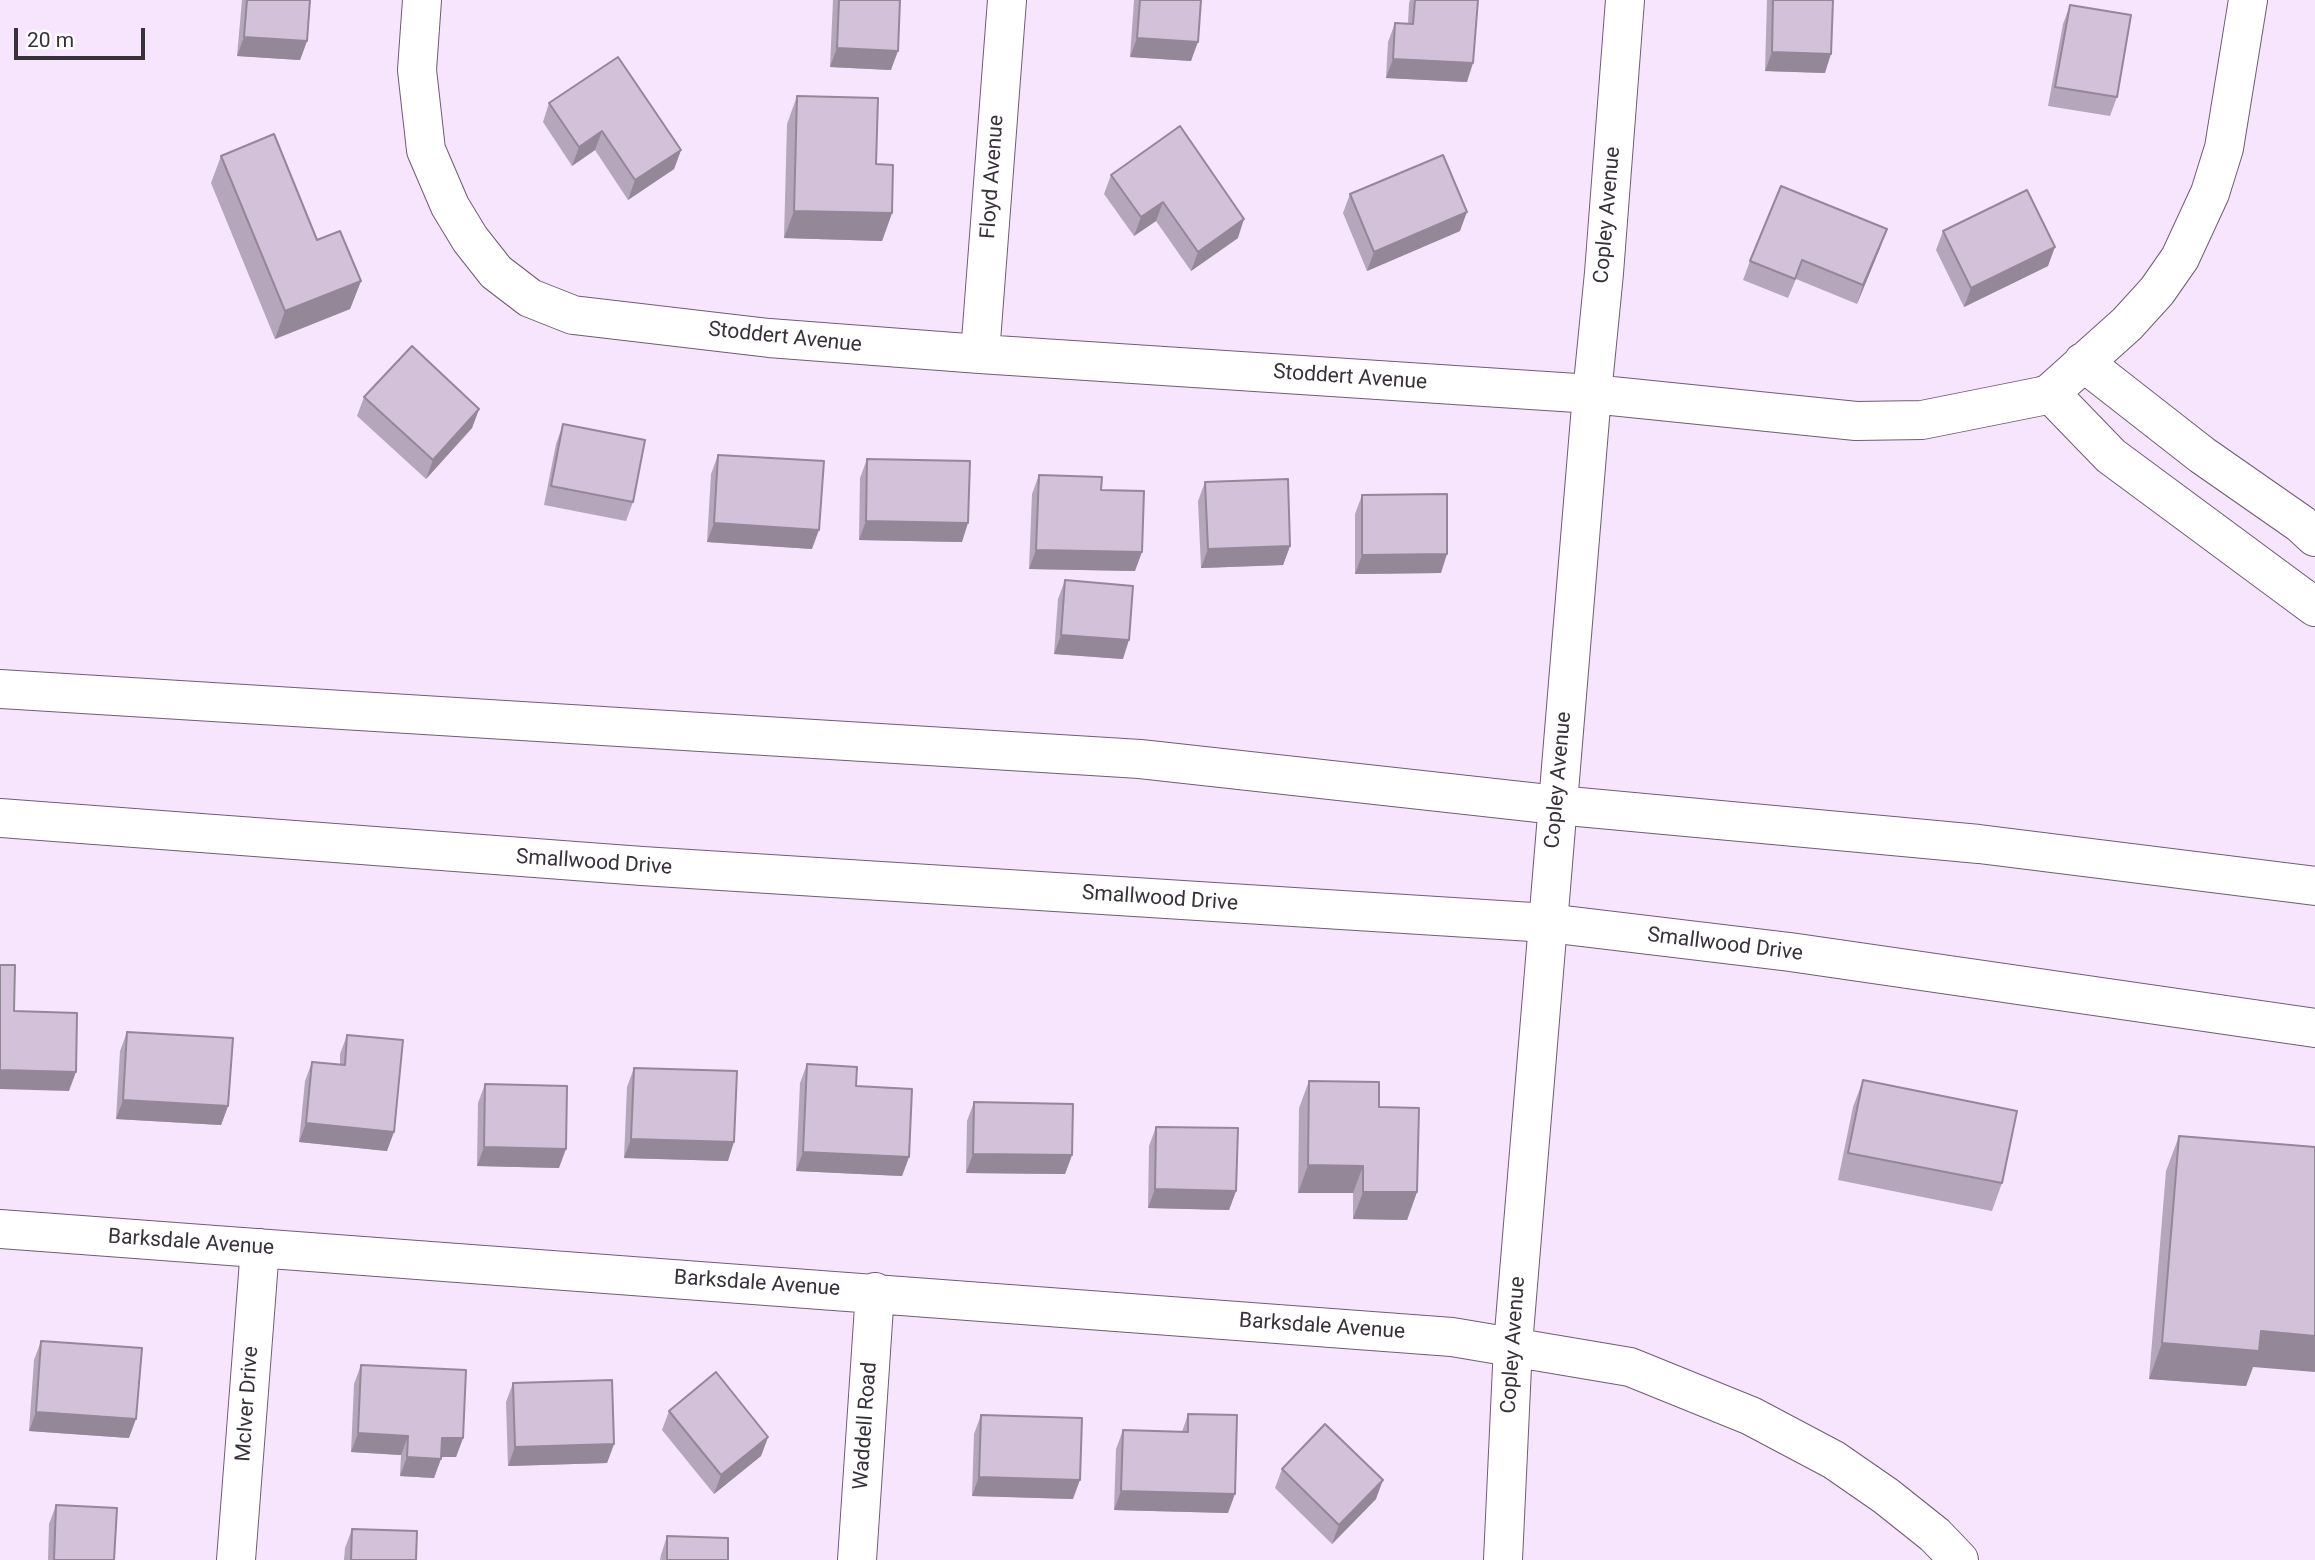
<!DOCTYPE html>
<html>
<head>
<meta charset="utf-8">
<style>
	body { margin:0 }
	#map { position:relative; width:2315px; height:1560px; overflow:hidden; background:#f7e4fd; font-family:Roboto,sans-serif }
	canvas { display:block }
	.scale { position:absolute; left:14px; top:28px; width:131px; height:32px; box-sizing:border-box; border:4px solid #38313a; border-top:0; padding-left:9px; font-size:21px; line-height:24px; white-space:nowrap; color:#38313a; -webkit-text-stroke:5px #fff; paint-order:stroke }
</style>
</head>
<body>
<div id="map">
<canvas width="2315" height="1560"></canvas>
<div class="scale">20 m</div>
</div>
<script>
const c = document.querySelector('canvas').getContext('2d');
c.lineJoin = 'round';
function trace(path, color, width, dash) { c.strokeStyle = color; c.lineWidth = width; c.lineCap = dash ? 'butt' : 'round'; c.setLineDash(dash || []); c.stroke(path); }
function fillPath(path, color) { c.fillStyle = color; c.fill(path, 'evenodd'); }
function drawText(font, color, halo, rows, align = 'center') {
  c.font = font + ' Roboto,sans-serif'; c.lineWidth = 5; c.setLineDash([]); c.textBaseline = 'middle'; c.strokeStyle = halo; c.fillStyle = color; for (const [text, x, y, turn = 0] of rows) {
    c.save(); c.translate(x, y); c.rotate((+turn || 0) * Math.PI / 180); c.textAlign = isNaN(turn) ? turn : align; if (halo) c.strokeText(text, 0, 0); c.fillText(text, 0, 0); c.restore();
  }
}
const minor = new Path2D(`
	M422 0 417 70 426 150 450 206 470 239 496 272 530 298 573 315 769 338 980 354 1592 394 1856 421 1922 420 2042 396 2050 393 2127 324 2157 291 2180 258 2210 193 2224 148 2248 0
	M980 354 1007 0
	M2083 362 2202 455 2301 524 2315 537
	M2050 393 2111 456 2315 607
	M0 1229 1452 1337 1630 1367 1751 1416 1834 1460 1886 1496 1935 1535 1959 1560
	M236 1560 260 1248
	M857 1560 875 1292
	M1503 1560 1513 1345 1592 394 1604 273 1625 0`);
const major = new Path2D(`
	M0 689 1140 759 1557 805 1979 844 2315 886
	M0 818 642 866 1548 923 1790 952 2315 1028`);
trace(minor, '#6e5e73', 40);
trace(major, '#6e5e73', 40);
trace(minor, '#fff', 38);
trace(major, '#fff', 38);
fillPath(new Path2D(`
	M242 0H310L307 41 300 60 237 56Z
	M833 0H900L891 70 830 67Z
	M1134 0H1201L1191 61 1130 57Z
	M1410 0H1478L1467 82 1386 78 1388 42 1395 23H1408L1409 3Z
	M1767 0H1833L1825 73 1765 71Z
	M2070 5 2117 97 2110 116 2048 106 2063 24Z
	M797 96 876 164 892 213 882 241 784 238 787 124Z
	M549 103 681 150 674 169 628 200 595 150 572 166 543 122Z
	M221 156 317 240 361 281 350 309 275 339 211 183Z
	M1111 175 1238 238 1191 271 1156 221 1134 236 1104 194Z
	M1350 194 1460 231 1367 271 1343 213Z
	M1943 231 2048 266 1964 307 1936 250Z
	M1880 248 1857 304 1796 279 1788 298 1743 280 1750 261Z
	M364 397 479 409 472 428 426 479 357 416Z
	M563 424 633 502 626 521 544 505 556 444Z
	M718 455 812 549 707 542 711 474Z
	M867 459 962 542 859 540 860 478Z
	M1039 475 1101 490 1135 571 1029 569 1032 494Z
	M1205 482 1290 546 1283 565 1201 568 1198 501Z
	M1362 495 1441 573 1355 574V514Z
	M1065 580 1123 659 1054 654 1058 599Z
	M127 1032 228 1106 221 1125 116 1119 120 1051Z
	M347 1035 387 1151 299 1142 305 1081 312 1062 340 1065V1054Z
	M807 1064 909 1157 902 1176 796 1171 800 1083Z
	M634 1068 728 1161 624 1158 627 1087Z
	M1863 1080 2002 1183 1992 1211 1838 1180 1853 1107Z
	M1309 1081 1379 1107 1417 1192 1407 1220 1353 1219V1193H1298L1299 1108Z
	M485 1084 559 1168 477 1166 478 1103Z
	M974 1102 1072 1155 1065 1174 966 1173 967 1121Z
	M1156 1127 1236 1191 1229 1210 1148 1208 1149 1146Z
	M2179 1136 2253 1367 2246 1386 2149 1379 2166 1171Z
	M41 1341 129 1438 29 1431 34 1360Z
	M361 1365 463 1438 456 1457H441L434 1478 400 1476 401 1455 351 1452 354 1384Z
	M513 1383 614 1444 607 1463 508 1466 506 1402Z
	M669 1411 768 1437 761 1456 714 1494 662 1430Z
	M1188 1414 1228 1513 1114 1510 1116 1449 1123 1430 1182 1432Z
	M981 1415 1073 1499 972 1496 974 1434Z
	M1282 1469 1376 1499 1332 1544 1275 1488Z
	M56 1505 114 1560H48L49 1524Z
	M352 1529 416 1560H344L345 1548Z
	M667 1536 728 1560H660L661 1555Z`), '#b5a6bb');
fillPath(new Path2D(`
	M244 37 307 41 300 60 237 56Z
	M1137 38 1198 42 1191 61 1130 57Z
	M837 48 898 51 891 70 830 67Z
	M1772 52 1831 54 1825 73 1765 71Z
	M1393 59 1473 63 1467 82 1386 78Z
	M602 131 595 150 572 166 579 147Z
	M681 150 674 169 628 200 635 180Z
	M1163 202 1156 221 1134 236 1141 217Z
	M794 211 892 213 882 241 784 238Z
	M1467 212 1460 231 1367 271 1374 252Z
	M1244 219 1238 238 1191 271 1198 252Z
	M1887 229 1880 248 1857 304 1863 285Z
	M2055 247 2048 266 1964 307 1971 288Z
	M361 281 350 309 275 339 285 311Z
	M479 409 472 428 426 479 433 460Z
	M866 521 968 523 962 542 859 540Z
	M714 523 819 530 812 549 707 542Z
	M1290 546 1283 565 1201 568 1208 549Z
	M1036 550 1142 552 1135 571 1029 569Z
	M1447 554 1441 573 1355 574 1362 555Z
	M1061 635 1129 640 1123 659 1054 654Z
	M0 1070 76 1072 69 1091 0 1089Z
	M123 1100 228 1106 221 1125 116 1119Z
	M306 1123 394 1132 387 1151 299 1142Z
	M631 1139 734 1142 728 1161 624 1158Z
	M484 1147 566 1149 559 1168 477 1166Z
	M803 1152 909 1157 902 1176 796 1171Z
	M973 1154 1072 1155 1065 1174 966 1173Z
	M1308 1165 1363 1166 1353 1193H1298Z
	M1155 1189 1236 1191 1229 1210 1148 1208Z
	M1363 1192H1417L1407 1220 1353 1219Z
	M2261 1331 2315 1336V1372L2253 1367 2246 1386 2149 1379 2162 1343Z
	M36 1412 136 1419 129 1438 29 1431Z
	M358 1433 408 1436 401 1455 351 1452Z
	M768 1437 761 1456 714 1494 721 1475Z
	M442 1438H463L456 1457H435Z
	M614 1444 607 1463 508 1466 515 1447Z
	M407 1457 441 1459 434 1478 400 1476Z
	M979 1477 1080 1480 1073 1499 972 1496Z
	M1383 1480 1376 1499 1332 1544 1339 1525Z
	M1121 1491 1235 1494 1228 1513 1114 1510Z`), '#948798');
const building = new Path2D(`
	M247 0H310L307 41 244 37Z
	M839 0H900L898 51 837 48Z
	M1140 0H1201L1198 42 1137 38Z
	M1415 0H1478L1473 63 1393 59 1395 23 1413 24Z
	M1773 0H1833L1831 54 1772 52Z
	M2070 5 2131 15 2117 97 2055 87Z
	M618 57 681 150 635 180 602 131 579 147 549 103Z
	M797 96 878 98 876 164 893 165 892 213 794 211Z
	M1180 126 1244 219 1198 252 1163 202 1141 217 1111 175Z
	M274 134 317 240 340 231 361 281 285 311 221 156Z
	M1443 155 1467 212 1374 252 1350 194Z
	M1781 186 1887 229 1863 285 1802 260 1795 279 1750 261Z
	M2027 190 2055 247 1971 288 1943 231Z
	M412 346 479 409 433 460 364 397Z
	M563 424 645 440 633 502 551 486Z
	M718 455 824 461 819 530 714 523Z
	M867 459 970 461 968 523 866 521Z
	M1039 475 1102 477 1101 490 1144 491 1142 552 1036 550Z
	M1288 479 1290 546 1208 549 1205 482Z
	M1447 494V554L1362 555V495Z
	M1065 580 1133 586 1129 640 1061 635Z
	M0 965H15L14 1011 77 1013 76 1072 0 1070Z
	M127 1032 233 1038 228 1106 123 1100Z
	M347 1035 403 1040 394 1132 306 1123 312 1062 345 1065Z
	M807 1064 857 1067 856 1086 912 1089 909 1157 803 1152Z
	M634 1068 737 1071 734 1142 631 1139Z
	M1863 1080 2017 1111 2002 1183 1848 1153Z
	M1309 1081 1379 1082V1107L1419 1108 1417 1192H1363V1166L1308 1165Z
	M485 1084 567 1086 566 1149 484 1147Z
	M974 1102 1073 1104 1072 1155 973 1154Z
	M1156 1127 1238 1128 1236 1191 1155 1189Z
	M2179 1136 2315 1147V1336L2261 1331 2259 1351 2162 1343Z
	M41 1341 142 1348 136 1419 36 1412Z
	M361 1365 466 1370 463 1438H442L441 1459 407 1457 408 1436 358 1433Z
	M716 1372 768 1437 721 1475 669 1411Z
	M612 1380 614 1444 515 1447 513 1383Z
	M1188 1414 1237 1415 1235 1494 1121 1491 1123 1430 1188 1432Z
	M981 1415 1082 1418 1080 1480 979 1477Z
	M1325 1424 1383 1480 1339 1525 1282 1469Z
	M56 1505 117 1508 114 1560H54Z
	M352 1529 417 1531 416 1560H351Z
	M667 1536 728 1538V1560H667Z`);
fillPath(building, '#d3c1d9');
trace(building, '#948798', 2);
drawText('21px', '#38313a', '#fff', [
	["Floyd Avenue",993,177,-86],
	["Copley Avenue",1608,215,-85],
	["Stoddert Avenue",785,338,6],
	["Stoddert Avenue",1350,378,4],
	["Copley Avenue",1559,780,-85],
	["Smallwood Drive",594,863,4],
	["Smallwood Drive",1160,899,4],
	["Smallwood Drive",1725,945,7],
	["Barksdale Avenue",191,1243,4],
	["Barksdale Avenue",757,1284,4],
	["Barksdale Avenue",1322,1327,4],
	["Copley Avenue",1514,1345,-86],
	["McIver Drive",248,1404,-86],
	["Waddell Road",866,1426,-86]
]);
</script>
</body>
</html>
